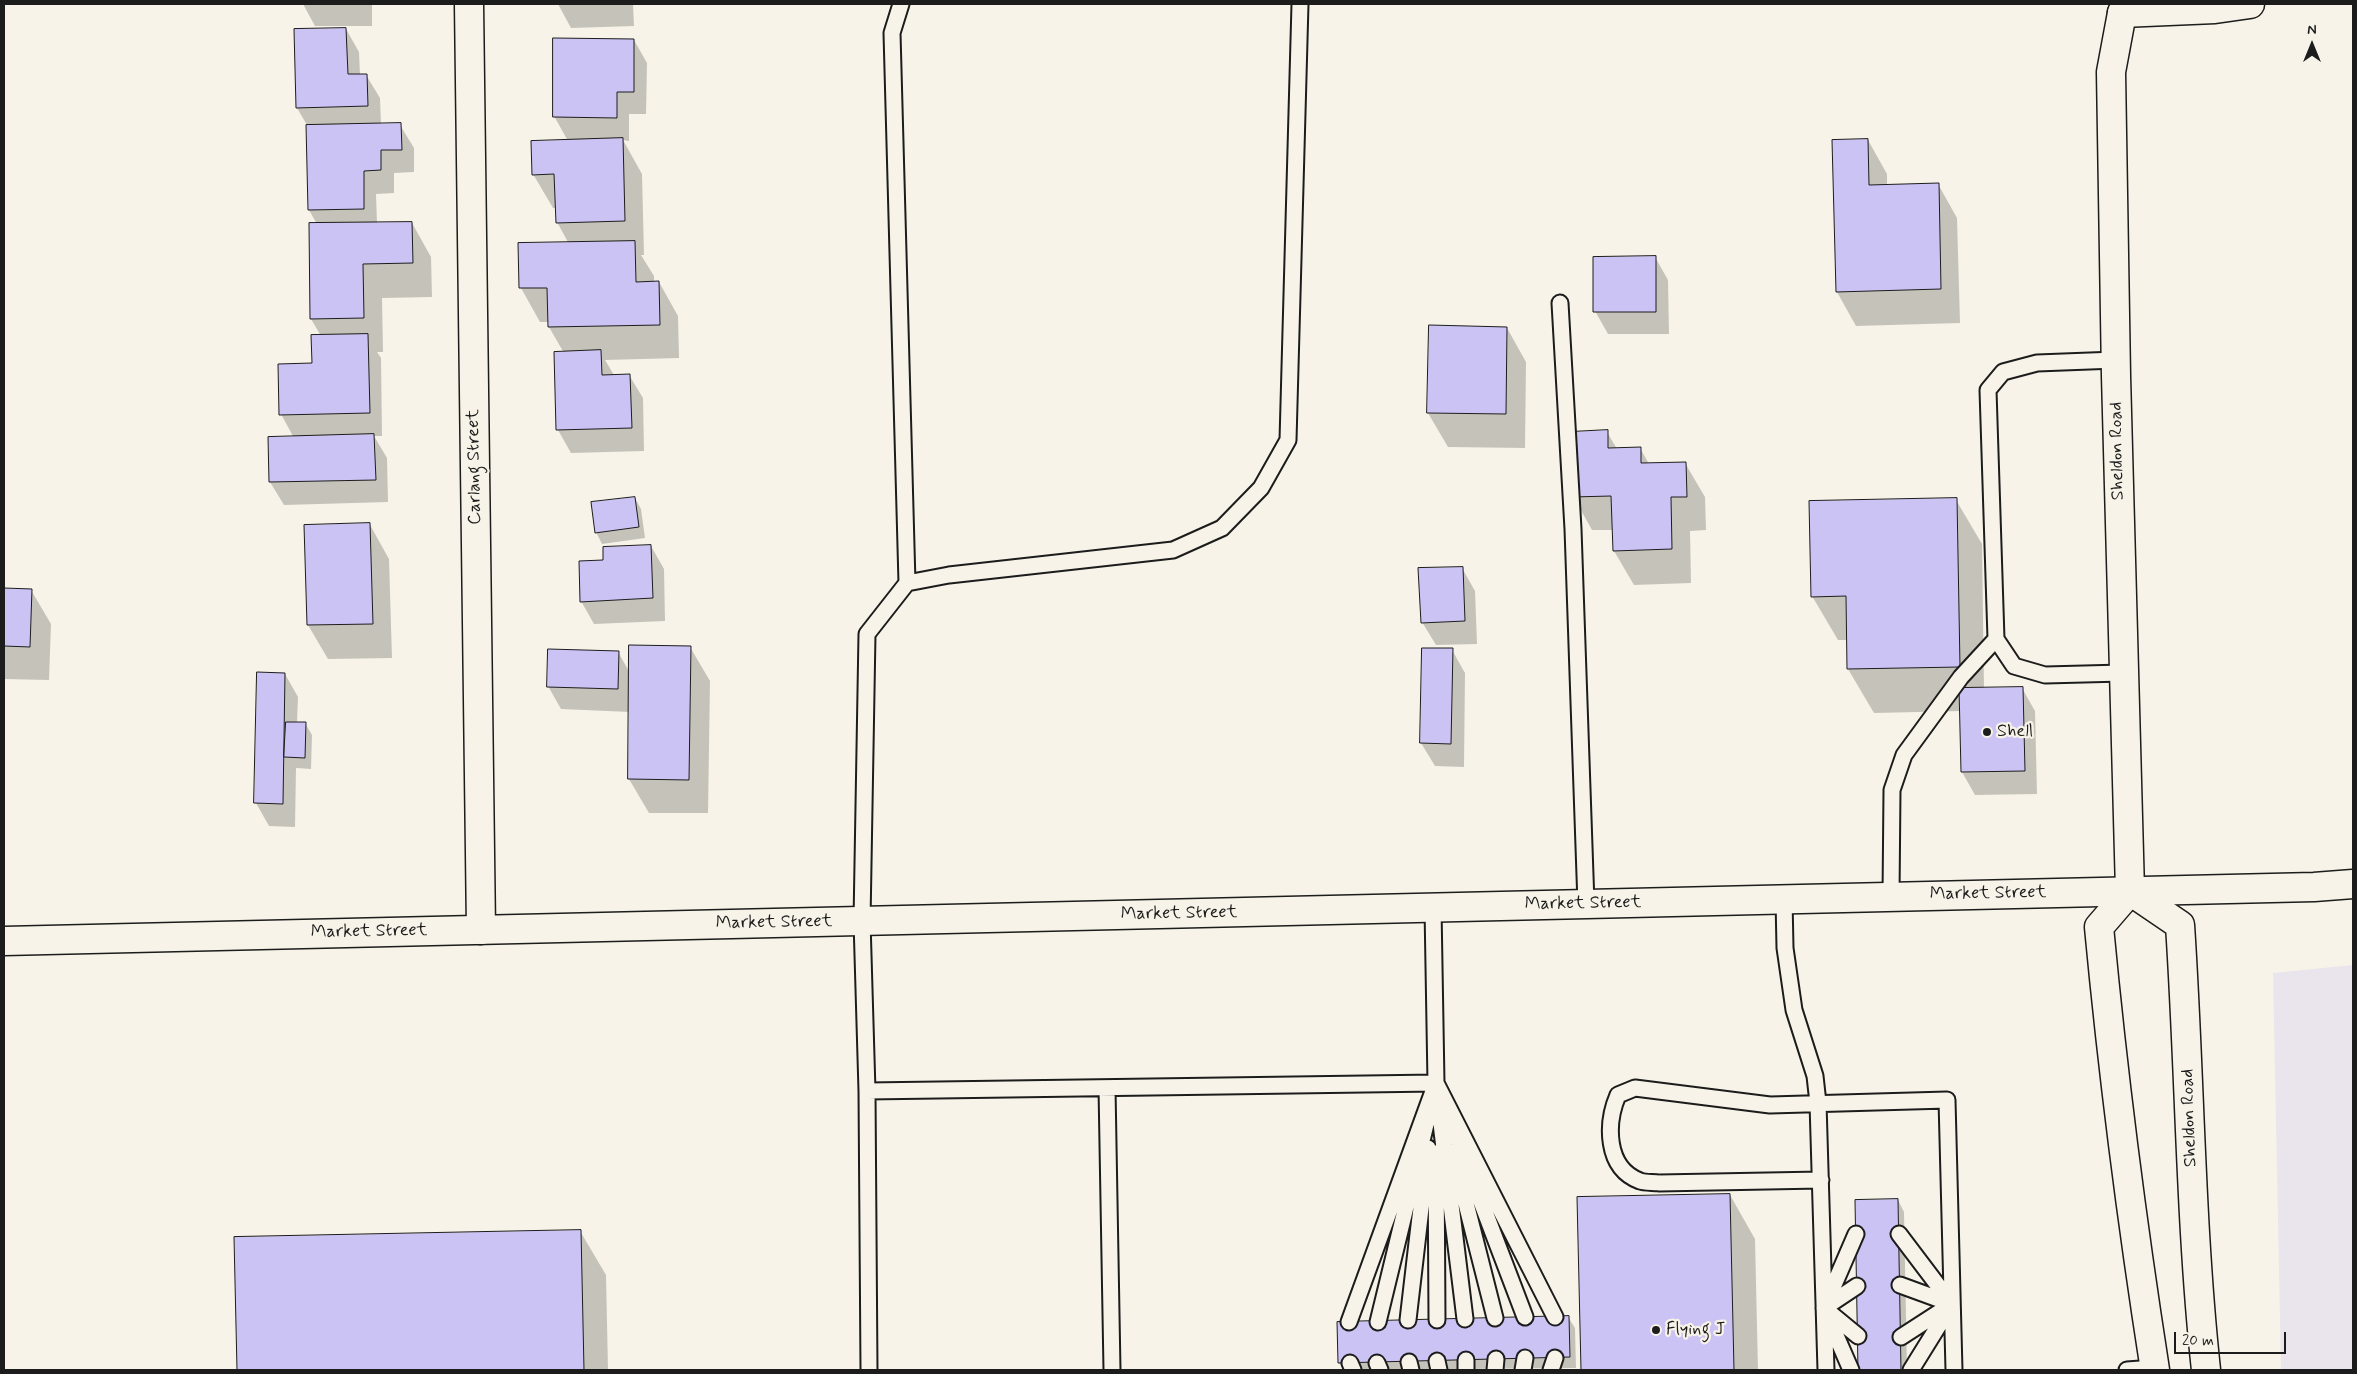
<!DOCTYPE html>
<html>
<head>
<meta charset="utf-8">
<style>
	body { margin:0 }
	#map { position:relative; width:2357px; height:1374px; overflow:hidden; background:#f7f3e8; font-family:Mynerve,sans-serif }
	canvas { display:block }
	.frame { position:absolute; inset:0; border:5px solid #1c1c1c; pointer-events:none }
	.north { position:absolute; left:2287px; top:20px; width:50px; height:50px; -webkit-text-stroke:4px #f7f3e8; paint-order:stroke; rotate:0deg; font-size:14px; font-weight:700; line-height:20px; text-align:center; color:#1c1c1c }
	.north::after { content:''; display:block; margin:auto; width:18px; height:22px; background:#1c1c1c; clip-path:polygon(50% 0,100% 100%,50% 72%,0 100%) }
	.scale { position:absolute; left:2174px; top:1332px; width:112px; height:22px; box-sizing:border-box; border:2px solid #1c1c1c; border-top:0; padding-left:6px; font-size:15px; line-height:18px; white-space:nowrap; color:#1c1c1c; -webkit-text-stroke:4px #f7f3e8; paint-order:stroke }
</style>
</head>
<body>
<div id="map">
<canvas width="2357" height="1374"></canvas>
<div class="frame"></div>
<div class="north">N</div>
<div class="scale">20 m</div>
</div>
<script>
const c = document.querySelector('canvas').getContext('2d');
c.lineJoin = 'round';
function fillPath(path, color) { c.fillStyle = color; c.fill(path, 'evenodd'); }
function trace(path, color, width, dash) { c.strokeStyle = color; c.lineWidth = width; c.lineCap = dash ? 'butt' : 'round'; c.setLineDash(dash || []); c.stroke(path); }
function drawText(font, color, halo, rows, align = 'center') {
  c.font = font + ' Mynerve,sans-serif'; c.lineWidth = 4.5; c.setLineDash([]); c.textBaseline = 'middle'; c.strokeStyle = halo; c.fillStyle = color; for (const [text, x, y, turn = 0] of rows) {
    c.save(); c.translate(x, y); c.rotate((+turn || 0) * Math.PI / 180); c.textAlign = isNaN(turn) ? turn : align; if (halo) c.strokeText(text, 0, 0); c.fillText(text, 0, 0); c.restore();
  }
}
fillPath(new Path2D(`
	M2353 965V1370H2281L2273 973Z`), '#eae5ec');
fillPath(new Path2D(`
	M303 4H372V26H315Z
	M558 4H633L634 26 571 28Z
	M346 29 359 52 360 75H366L380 98 381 125H400L414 148V172L394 173V193L376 194 377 223H412L431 257 432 297 382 298 383 352H377L381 358 382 436H374L387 458 388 502 284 505 270 482 294 438 281 414 313 365 321 336 311 319 317 224 309 210 307 125 297 108Z
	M634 40 647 63 646 114H629V141L623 140 642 174 644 255H641L654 276V282H659L678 316 679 358 605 360 614 375H629L643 398 644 451 571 453 558 430 555 353H564L549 327V322H540L521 288 520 245 569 244 557 222V208H553L533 174 568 141 554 116Z
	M1868 140 1887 174V185L1938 184 1957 218 1960 323 1856 326 1837 292Z
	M1655 257 1668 280 1669 334H1608L1595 311Z
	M1507 328 1526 362 1525 448 1448 447 1428 413Z
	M1607 432 1617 449 1640 448 1649 464 1685 463 1705 497 1706 530 1690 531 1691 583 1634 585 1614 551V530H1592L1573 496Z
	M635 498 641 509 645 538 602 544 596 532Z
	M1956 500 1982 544 1984 689 2022 688 2035 711 2037 794 1975 795 1962 772 1961 711 1874 713 1848 669V640H1838L1812 596Z
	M370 525 389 559 392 658 328 659 308 625Z
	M651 546 664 569 665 621 594 624 581 601 605 561Z
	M1462 568 1475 591 1477 644 1436 645 1422 622Z
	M4 590H31L51 624 49 680 4 679Z
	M690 647 710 681 708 813H649L629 779 630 712 561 709 548 686 618 652 630 673Z
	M1423 649 1452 650 1465 673 1464 767 1435 766 1421 743Z
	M258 673 285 674 298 697 297 723H305L312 735 311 769 296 768 295 827 269 826 256 803Z
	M1730 1195 1755 1239 1758 1370H1582L1578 1198Z
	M1898 1200 1904 1212 1907 1370H1859L1856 1201Z
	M580 1231 606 1275 608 1370H238L235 1238Z
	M1568 1317 1575 1328 1576 1368 1344 1370 1339 1363 1338 1323Z`), '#0003');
const building = new Path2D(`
	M346 28 348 74H367L368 106 296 108 294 29Z
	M553 38 634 39V92H617V118L553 117Z
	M401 123 402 150H381V170L364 171V209L308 210 306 125Z
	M623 138 625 221 556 223 554 174 532 175 531 141Z
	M1868 139 1869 185 1939 183 1941 289 1836 292 1832 140Z
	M412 222 413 263 363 264 364 318 310 319 309 223Z
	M635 241 636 282 659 281 660 325 548 327 547 288H519L518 243Z
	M1656 256V312H1593V257Z
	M1429 325 1507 327 1506 414 1427 413Z
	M368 334 370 413 279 415 278 364 312 363 311 335Z
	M601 350 602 375 630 374 632 428 556 430 554 352Z
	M1608 430V448L1641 447V463L1686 462 1687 497H1671L1672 549 1613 551 1611 496 1572 497 1570 432Z
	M374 434 376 480 269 482 268 437Z
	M635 497 639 527 595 533 591 502Z
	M1957 498 1960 667 1847 669 1846 596 1811 597 1809 501Z
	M370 523 373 624 307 625 304 525Z
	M651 545 653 598 580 602 579 561 603 560V547Z
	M1463 567 1465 621 1421 623 1418 568Z
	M4 588 32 589 30 647 4 646Z
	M629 645 691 646 689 780 628 779Z
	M1422 648H1453L1451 744 1420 743Z
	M548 649 619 651 618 689 547 687Z
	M257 672 285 673 283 804 254 803Z
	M2023 687 2025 771 1961 772 1959 688Z
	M286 722H306L305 758 284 757Z
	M1730 1194 1734 1370H1581L1577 1197Z
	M1898 1199 1901 1370H1858L1855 1200Z
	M581 1230 584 1370H237L234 1237Z
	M1569 1316 1570 1357 1338 1363 1337 1322Z`);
fillPath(building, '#ccc3f5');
trace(building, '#1c1c1c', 1);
const service = new Path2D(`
	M901 4 892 33 907 583
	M1560 303 1573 529 1586 904
	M2116 360 2037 363 2003 372 1988 390 1996 639 2014 666 2045 675 2123 673
	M1891 897 1892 790 1904 755 1961 677 1996 639
	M1784 899 1785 948 1794 1010 1815 1076 1818 1103 1826 1370
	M1107 1088 1112 1370
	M867 1091 1436 1083 1433 908
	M1439 1107 1465 1319
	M1453 1152 1495 1318
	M1436 1153 1437 1320
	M1821 1180 1659 1183C1654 1182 1645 1183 1640 1181 1605 1168 1606 1123 1618 1095L1635 1088 1770 1105 1947 1100 1954 1370
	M1856 1234 1824 1308 1857 1286
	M1899 1234 1952 1304 1900 1285
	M1525 1317 1436 1083 1555 1317
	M1408 1320 1428 1148
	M1349 1322 1436 1083 1378 1322
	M1901 1337 1952 1304 1911 1370
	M1466 1360V1370
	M1437 1361 1439 1370
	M1409 1362 1411 1370
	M1350 1363 1353 1370
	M1377 1363 1380 1370
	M869 1370 867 1091 862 921 867 634 907 583 949 575 1173 550 1222 528 1261 488 1288 440 1300 4
	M1495 1370 1496 1359
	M1523 1370 1525 1358
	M1551 1370 1555 1358
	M1851 1370 1824 1308 1858 1336
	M2127 1370 2154 1368`);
const minor = new Path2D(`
	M469 4 481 930
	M2122 13 2215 9 2250 4`);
const tertiary = new Path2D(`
	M4 941 2314 887 2353 884`);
const secondary = new Path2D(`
	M2132 4 2122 13 2111 72 2116 376 2130 891 2099 927C2113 1075 2132 1223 2155 1370
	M2130 891 2180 925C2190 1074 2190 1222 2206 1370`);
trace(service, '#1c1c1c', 19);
trace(minor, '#1c1c1c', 31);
trace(tertiary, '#1c1c1c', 31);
trace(secondary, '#1c1c1c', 31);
trace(service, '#f7f3e8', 15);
trace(minor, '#f7f3e8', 28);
trace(tertiary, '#f7f3e8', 28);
trace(secondary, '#f7f3e8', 28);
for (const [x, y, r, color] of [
	[1987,732,5,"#1c1c1c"],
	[1656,1330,5,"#1c1c1c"]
]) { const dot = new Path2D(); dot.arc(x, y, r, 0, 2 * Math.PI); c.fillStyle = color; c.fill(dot); trace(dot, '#f7f3e8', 2); }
drawText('18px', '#1c1c1c', '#f7f3e8', [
	["Sheldon Road",2118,451,-91],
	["Carlang Street",475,467,-91],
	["Market Street",1988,894,-1],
	["Market Street",1583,904,-1],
	["Market Street",1179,914,-1],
	["Market Street",774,923,-1],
	["Market Street",369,932,-1],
	["Sheldon Road",2190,1118,-92]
]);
drawText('18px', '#1c1c1c', '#f7f3e8', [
	["Shell",1997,732],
	["Flying J",1666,1330]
], 'left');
</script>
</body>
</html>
